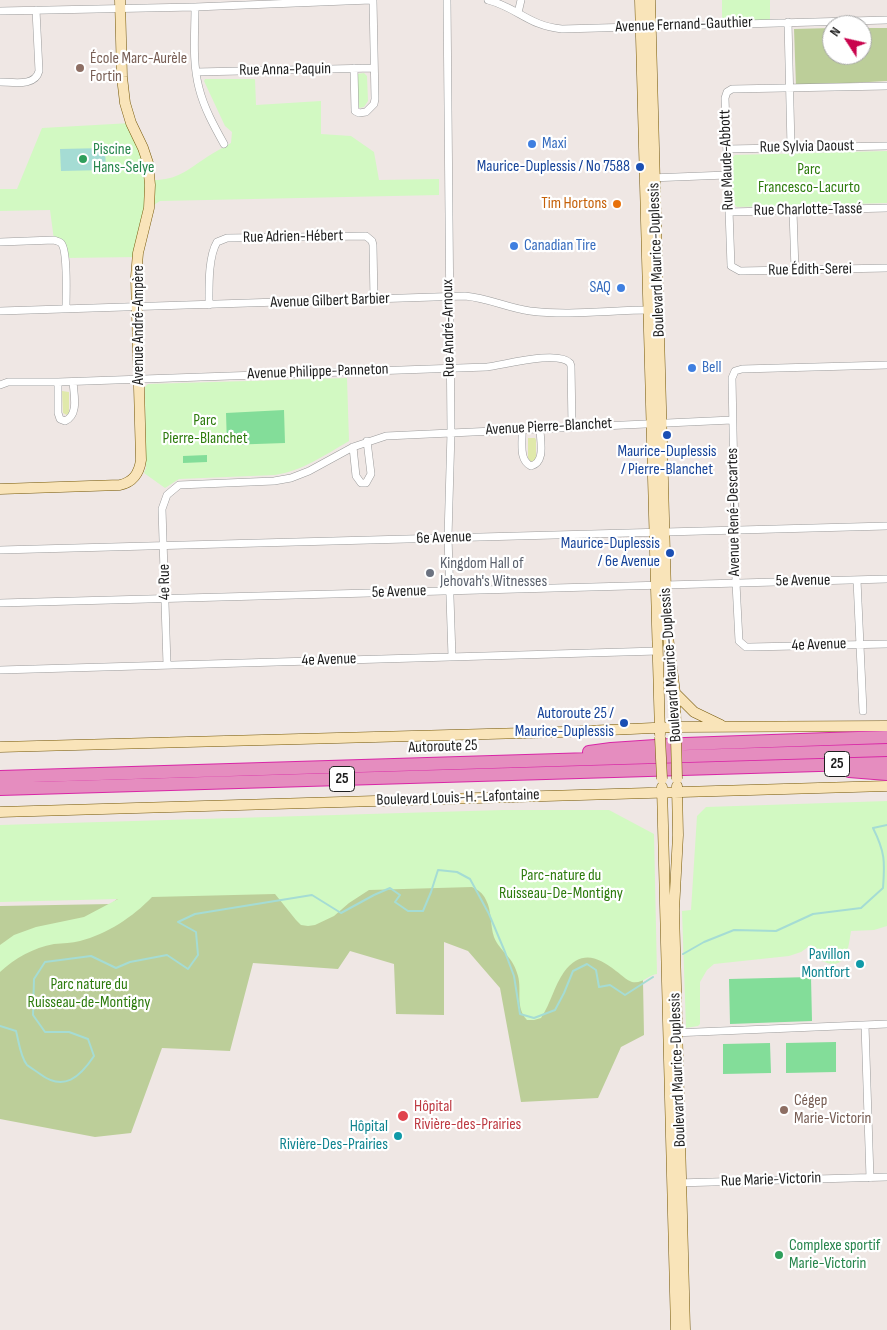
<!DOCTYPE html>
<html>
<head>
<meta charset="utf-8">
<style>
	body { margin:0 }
	#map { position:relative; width:887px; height:1330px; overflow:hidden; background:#efe7e4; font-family:"Sofia Sans Condensed",sans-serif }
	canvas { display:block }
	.north { position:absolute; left:822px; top:15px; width:50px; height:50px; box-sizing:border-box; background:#fff; border:1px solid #a5a5a5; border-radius:50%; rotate:305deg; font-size:14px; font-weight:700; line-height:20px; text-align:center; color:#1e1e1e }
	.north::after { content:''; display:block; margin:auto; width:18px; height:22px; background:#c9034d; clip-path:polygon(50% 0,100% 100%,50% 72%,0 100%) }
</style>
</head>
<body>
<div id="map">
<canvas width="887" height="1330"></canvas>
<div class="north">N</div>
</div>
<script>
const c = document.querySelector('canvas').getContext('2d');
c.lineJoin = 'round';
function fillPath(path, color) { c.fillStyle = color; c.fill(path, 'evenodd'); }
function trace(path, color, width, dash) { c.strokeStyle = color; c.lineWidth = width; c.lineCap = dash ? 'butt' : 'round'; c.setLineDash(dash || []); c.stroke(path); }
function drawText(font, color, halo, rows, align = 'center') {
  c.font = font + ' "Sofia Sans Condensed",sans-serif'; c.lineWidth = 4.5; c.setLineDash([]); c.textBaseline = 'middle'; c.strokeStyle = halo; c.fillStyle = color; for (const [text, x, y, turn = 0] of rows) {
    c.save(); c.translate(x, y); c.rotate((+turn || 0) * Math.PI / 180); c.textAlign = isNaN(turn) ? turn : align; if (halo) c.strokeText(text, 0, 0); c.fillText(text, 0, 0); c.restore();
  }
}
fillPath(new Path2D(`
	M62 391 69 392V413L67 415 63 413Z
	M528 438H535L536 440V459L533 462 530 461 528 458Z`), '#e0e9ab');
fillPath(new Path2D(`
	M832 28V55H862V28H887V81L796 86 794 29Z
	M514 838 642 927 644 1035 621 1047 598 1098 521 1102 500 988 468 951 444 942V1015L396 1014 394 964 350 951 338 969 253 963 230 1051 162 1048 131 1133 95 1137 0 1119V906L111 904 171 854Z`), '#bcce99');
fillPath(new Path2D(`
	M722 0H770V21L722 22Z
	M364 73 367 76 368 101 364 107 359 108 357 106V74Z
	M205 79H255L256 105 321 101V134L351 136 374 152 379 180 439 179V195L160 201 149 208 138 257 65 258 64 250 54 240 50 210 0 211V189H17L42 128 131 123 150 180C176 181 186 171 207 157 214 152 223 148 231 143L232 132 225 126 204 81Z
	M887 151V203L737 207 732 202 731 160 735 155Z
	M347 378 349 441C325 455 302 471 275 475L179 479 165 488 144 473 146 468 145 387 148 384Z
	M887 801V926L874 930 851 931C848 949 847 972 822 961L811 945 801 952 789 956 714 964 707 970 700 982V1024L698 1026 686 1028 682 911 691 910 697 816 706 807Z
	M503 810H609L654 834 657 974C648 975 643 984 632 982 626 980 622 975 616 971 597 956 581 950 564 972 554 986 551 1003 541 1018L534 1020H527C515 1007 522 991 518 976 513 956 500 952 494 937 490 925 492 911 486 900 483 893 478 890 472 887L369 890 349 903 334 916 315 925 308 926 301 925 296 920 275 894 152 897C133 917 107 934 80 941 72 943 63 943 54 944 33 948 15 958 0 972V945L14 935 36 927 84 917 118 899 0 902V825Z`), '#d2f9c2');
fillPath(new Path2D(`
	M284 410 285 443 227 445 226 413Z
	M207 455V462L183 463V456Z
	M811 977 812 1021 730 1024 729 979Z
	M836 1042V1072L786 1073V1043Z
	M770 1043 771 1073 723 1074V1044Z`), '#83dd99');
fillPath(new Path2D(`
	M105 148 106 170 61 171 60 149Z`), '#a5dcd4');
trace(new Path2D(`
	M683 954 704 942 734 930 776 931 813 914 861 908 883 888C885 861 885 852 873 828L887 825
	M0 1026 16 1031C19 1042 20 1056 27 1065 31 1068 36 1071 40 1074 64 1092 80 1077 94 1056L88 1039 69 1032H45L33 1015 34 979 45 962 91 956 116 968 130 962 167 955 188 969 198 955 196 932 178 922 195 914 312 895 341 913 374 895 390 888 400 895 395 902 408 911H423L431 892 438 870 457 872 470 879 489 914 505 952 514 976 520 1014 534 1018 555 1010 564 993 573 971 587 964 596 970 599 987 610 985 625 995 653 977`), '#a5dcd4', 2);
const street = new Path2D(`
	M447 0 451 432 448 537 452 657
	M488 0C518 8 529 26 562 29L887 20
	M195 7C195 34 192 61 199 88 204 108 214 126 224 144
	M0 11 195 7 371 0
	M518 13 521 0
	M788 22 791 147
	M354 68 355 111 359 113 366 112 374 104 375 99 373 0
	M196 72 374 68
	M0 82C13 82 35 87 39 71L36 10
	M887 86 732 89 727 92 725 98 731 266 740 271 887 268
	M727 149 887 146
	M650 178 727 175
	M793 211 795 270
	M729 212 887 208
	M0 242 54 240C56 241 59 241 61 243 68 250 66 297 66 309
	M209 305C209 287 208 257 217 242L227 238 366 236 372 241 373 245 374 300
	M0 311 465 296C488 298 508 308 530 311 570 316 611 310 651 310
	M887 365 742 369 735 371 732 378 736 583 739 641 746 647H750L887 644
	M58 382V413L60 419 65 421C79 415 74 395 73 382
	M0 385 8 382H58L487 367C504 365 558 350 570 363L571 366 572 426
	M522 429C523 441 518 460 531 466 546 462 540 441 540 428
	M353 447 356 476 361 483H366L371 474 367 441
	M0 550 887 526
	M857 580 863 711
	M0 603 887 579
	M167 665 162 509 167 495 179 485 274 481 291 478 309 471 353 447 386 436 732 420
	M0 670 658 651
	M865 1025 870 1178
	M673 1033 887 1024
	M677 1183 887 1177`);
const secondary = new Path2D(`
	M640 0 660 734
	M650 0 667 629 675 693 676 733
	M0 489 120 485C133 482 139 474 141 460L136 277 138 253 149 208 150 185 148 163 143 148 131 123 125 103 122 77 120 0
	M675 693 694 712 721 725
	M0 747 562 732 676 727 887 726
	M677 786 678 835 674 910 685 1330
	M662 787 676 1330
	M0 812 887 786`);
const highway = new Path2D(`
	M589 752 611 749 685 744 887 737
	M849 771 887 774
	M0 777 887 750
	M0 789 887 763`);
trace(street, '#9b9b9b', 8);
trace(secondary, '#745706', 11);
trace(highway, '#d826a6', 14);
trace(street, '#fff', 7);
trace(secondary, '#f9e4b9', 10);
trace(highway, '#e58dbf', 12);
const secondaryBridge = new Path2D(`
	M660 737 662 779
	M676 737 677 779`);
trace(secondaryBridge, '#745706', 11, []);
trace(secondaryBridge, '#f9e4b9', 10);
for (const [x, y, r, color] of [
	[80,68,5,"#8d6e63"],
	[532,144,5,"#3f7fe0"],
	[83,159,5,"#2e9e5b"],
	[640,167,5,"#1a4fb4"],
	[617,204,5,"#e8710a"],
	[514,246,5,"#3f7fe0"],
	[621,288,5,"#3f7fe0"],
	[692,368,5,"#3f7fe0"],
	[667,435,5,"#1a4fb4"],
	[670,553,5,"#1a4fb4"],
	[430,573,5,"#6b7280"],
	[624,723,5,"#1a4fb4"],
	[860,964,5,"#0f9aa8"],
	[784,1110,5,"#8d6e63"],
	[403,1116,6,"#e0444e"],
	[398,1136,5,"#0f9aa8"],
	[779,1255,5,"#2e9e5b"]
]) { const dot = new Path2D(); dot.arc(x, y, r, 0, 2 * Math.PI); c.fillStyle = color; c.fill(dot); trace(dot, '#fff', 2); }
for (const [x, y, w] of [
	[837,764,25],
	[342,779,25]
]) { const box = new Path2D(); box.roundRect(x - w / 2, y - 12.5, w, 25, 4); c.fillStyle = '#fff'; c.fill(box); trace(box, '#1e1e1e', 1); }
drawText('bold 15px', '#1e1e1e', null, [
	["25",837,764],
	["25",342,779]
]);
drawText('16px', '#1e1e1e', '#fff', [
	["Avenue Fernand-Gauthier",684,25,-2],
	["Rue Anna-Paquin",285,70,-1],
	["Rue Sylvia Daoust",807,147,-1],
	["Rue Maude-Abbott",727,160,-92],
	["Rue Charlotte-Tassé",808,210,-1],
	["Rue Adrien-Hébert",293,237,-1],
	["Boulevard Maurice-Duplessis",657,260,-92],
	["Rue Édith-Serei",810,270,-1],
	["Avenue Gilbert Barbier",330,301,-2],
	["Avenue André-Ampère",139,325,-90],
	["Rue André-Arnoux",449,328,-91],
	["Avenue Philippe-Panneton",318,372,-2],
	["Avenue Pierre-Blanchet",549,427,-3],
	["Avenue René-Descartes",734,512,-91],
	["6e Avenue",444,538,-2],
	["5e Avenue",803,581,-1],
	["4e Rue",165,582,-91],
	["5e Avenue",399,592,-2],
	["4e Avenue",819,645,-2],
	["4e Avenue",329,660,-2],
	["Boulevard Maurice-Duplessis",671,665,-94],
	["Autoroute 25",443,747,-2],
	["Boulevard Louis-H.-Lafontaine",458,798,-2],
	["Boulevard Maurice-Duplessis",678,1070,-92],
	["Rue Marie-Victorin",771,1180,-2]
]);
drawText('16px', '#785e54', '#fff', [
	["École Marc-Aurèle",90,59],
	["Fortin",90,77],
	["Cégep",794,1101],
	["Marie-Victorin",794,1119]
], 'left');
drawText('16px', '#366cbe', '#fff', [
	["Maxi",542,144],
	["Canadian Tire",524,246],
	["SAQ",611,288,"right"],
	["Bell",702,368]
], 'left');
drawText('16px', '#27864d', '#fff', [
	["Piscine",93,150],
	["Hans-Selye",93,168],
	["Complexe sportif",789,1246],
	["Marie-Victorin",789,1264]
], 'left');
drawText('16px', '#164399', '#fff', [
	["Maurice-Duplessis / No 7588",630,167],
	["Maurice-Duplessis",667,452,"center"],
	["/ Pierre-Blanchet",667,470,"center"],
	["Maurice-Duplessis",660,544],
	["/ 6e Avenue",660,562],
	["Autoroute 25 /",614,714],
	["Maurice-Duplessis",614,732]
], 'right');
drawText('16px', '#2d7b0d', '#fff', [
	["Parc",809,170],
	["Francesco-Lacurto",809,188],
	["Parc",205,421],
	["Pierre-Blanchet",205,439],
	["Parc-nature du",561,876],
	["Ruisseau-De-Montigny",561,894],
	["Parc nature du",89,985],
	["Ruisseau-de-Montigny",89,1003]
]);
drawText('16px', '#c56008', '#fff', [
	["Tim Hortons",607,204]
], 'right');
drawText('16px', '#5b616d', '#fff', [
	["Kingdom Hall of",440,564],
	["Jehovah's Witnesses",440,582]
], 'left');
drawText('16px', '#0d838f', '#fff', [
	["Pavillon",850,955],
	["Montfort",850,973],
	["Hôpital",388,1127],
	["Rivière-Des-Prairies",388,1145]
], 'right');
drawText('16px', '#be3a42', '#fff', [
	["Hôpital",414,1107],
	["Rivière-des-Prairies",414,1125]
], 'left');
</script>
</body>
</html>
